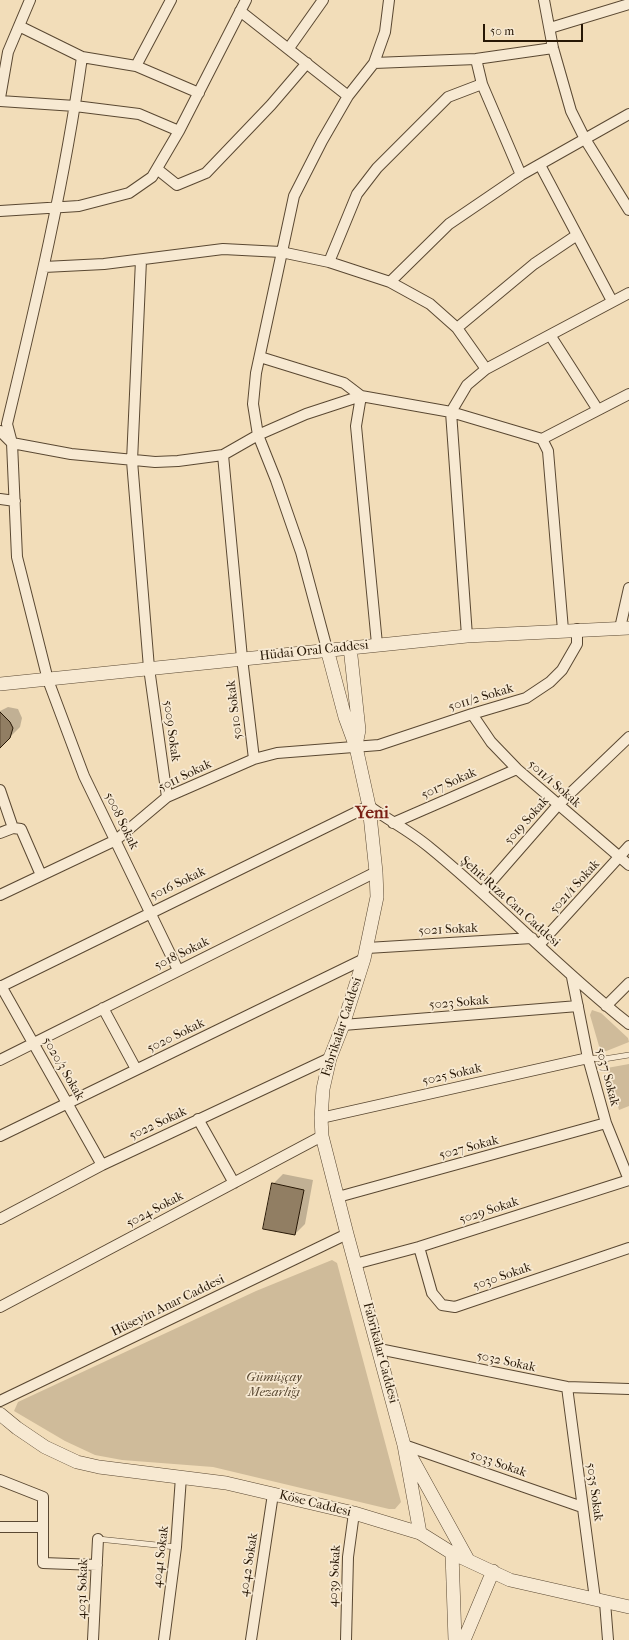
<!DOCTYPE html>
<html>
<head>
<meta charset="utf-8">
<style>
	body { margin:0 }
	#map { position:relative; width:629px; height:1640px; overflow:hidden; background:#f2ddb9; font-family:"IM FELL French Canon",serif }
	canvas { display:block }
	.scale { position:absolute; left:483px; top:24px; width:100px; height:18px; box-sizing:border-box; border:2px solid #271705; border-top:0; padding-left:5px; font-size:12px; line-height:14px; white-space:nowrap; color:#271705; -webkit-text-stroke:3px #f7e9d2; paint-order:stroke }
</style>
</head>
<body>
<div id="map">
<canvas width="629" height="1640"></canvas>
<div class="scale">50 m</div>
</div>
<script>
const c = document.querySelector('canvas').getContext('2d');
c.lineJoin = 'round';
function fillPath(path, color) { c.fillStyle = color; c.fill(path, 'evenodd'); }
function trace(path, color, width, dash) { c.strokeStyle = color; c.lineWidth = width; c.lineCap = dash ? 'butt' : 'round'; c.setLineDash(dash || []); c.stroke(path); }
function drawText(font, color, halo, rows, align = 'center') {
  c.font = font + ' "IM FELL French Canon",serif'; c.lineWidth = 3.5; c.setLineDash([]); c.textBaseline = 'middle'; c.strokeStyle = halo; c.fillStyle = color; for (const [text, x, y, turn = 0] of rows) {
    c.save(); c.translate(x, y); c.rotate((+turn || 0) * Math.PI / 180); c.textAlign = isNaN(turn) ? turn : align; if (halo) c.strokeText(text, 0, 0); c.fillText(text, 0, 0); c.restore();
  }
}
fillPath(new Path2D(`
	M592 1010 601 1013 628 1038 629 1042 604 1052 599 1046 590 1015Z
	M629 1064V1106L619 1110 607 1068Z
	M332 1260 337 1263 401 1502 395 1509H389L213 1467 122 1460 95 1455 65 1441 14 1411 18 1402 256 1291Z`), '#cfbb9a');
fillPath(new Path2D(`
	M8 707 18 709 22 718 20 727 9 738 0 742V711Z
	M283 1174 313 1180 305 1224 295 1234 273 1184Z`), '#0003');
const building = new Path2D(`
	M0 712 10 722 13 728 10 738 0 748Z
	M272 1183 304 1190 295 1235 263 1229Z`);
fillPath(building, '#917e63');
trace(building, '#271705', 1);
const service = new Path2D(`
	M588 1058 604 1059 629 1055
	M98 1539 176 1547`);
const minor = new Path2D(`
	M544 0 553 48 571 111 585 139 629 210
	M240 11 348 96
	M19 26 82 57 136 66 199 93
	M550 28 629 4
	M289 48 323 0
	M82 57C65 181 36 303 7 424L12 443 17 557 48 680 84 776 178 970
	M476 59 482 84 521 175
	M374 63 476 59 553 48
	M136 66 171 0
	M0 98 8 52 30 0
	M0 101 75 106 139 114 179 131
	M540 165 612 301
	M157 169 177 185 206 173 271 105 307 63
	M0 211 79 206 129 193 152 177 179 131 246 0
	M141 260 132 461 149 668 167 797
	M329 262 357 194 377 168 448 97 482 84
	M44 267 104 264 223 249 281 252 329 262 390 282 430 304 457 328 486 369
	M390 282 449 224 521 175 629 114
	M457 328 534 264 577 235
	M550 335 598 410
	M260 357 344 383 361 396 356 426 377 644
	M0 431 12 443 71 454 155 462 178 461 223 455 258 435 306 414 361 396 451 412 542 439
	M223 455 242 658 254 759
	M0 499 15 501
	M620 628 629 588
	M563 630 548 451 542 439 629 394
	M467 636 451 412 467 385 486 369 629 293
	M327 649 301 552 276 480 258 435 253 404 256 373 294 196 322 141 348 96 374 63 385 32 389 0
	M472 714 491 742 517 769 629 865
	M0 790 13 828 21 829 41 875
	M393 823 517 769
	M0 833 13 828
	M482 892 558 805 629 737
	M0 895 116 840 167 797 254 759 277 753 379 745 472 714 526 698 550 682 562 670 577 644V629
	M539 945 629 846
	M367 948 532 938
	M1 986 102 1165
	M0 987 369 806C388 820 410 831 429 847 498 903 559 969 629 1024
	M606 1006 629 983
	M103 1008 136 1069
	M343 1025 578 1006
	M0 1060 376 872
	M321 1118 588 1058
	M198 1119 234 1183
	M0 1136 364 959
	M338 1197 606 1123
	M0 1219 102 1165 330 1058
	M419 1247 432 1293 442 1305 455 1307 629 1248
	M355 1264 419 1247 629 1180 606 1123 588 1058 572 977
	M0 1307 322 1136
	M379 1349 567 1387 629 1389
	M567 1387 595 1599
	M0 1401 347 1234
	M404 1445 582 1507
	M0 1480 43 1497V1563L97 1565
	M0 1527H42
	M605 1602 608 1640
	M93 1640 98 1539
	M164 1640 176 1547 181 1477
	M251 1640 273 1494
	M346 1640 348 1557 354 1513`);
const tertiary = new Path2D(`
	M350 647 359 730 356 745
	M327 649 345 717 356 747 369 806 376 872 377 897 364 959 343 1025 330 1058 323 1089 321 1118 322 1136 347 1234 404 1445 420 1533
	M0 684 467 636 629 628
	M0 1414 17 1428 45 1447 77 1462 99 1467 226 1483 354 1513 420 1533 452 1553 510 1580 629 1607
	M410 1455 468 1560
	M452 1553 455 1640
	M464 1640 493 1571`);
trace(service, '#5a4832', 6);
trace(minor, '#5a4832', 12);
trace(tertiary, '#5a4832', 14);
trace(service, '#f7e9d2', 5);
trace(minor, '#f7e9d2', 10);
trace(tertiary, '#f7e9d2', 13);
drawText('13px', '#271705', '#f7e9d2', [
	["Hüdai Oral Caddesi",314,651,-6],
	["5011/2 Sokak",481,698,-17],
	["5010 Sokak",235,710,-97],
	["5009 Sokak",171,731,82],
	["5011 Sokak",185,776,-26],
	["5017 Sokak",449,784,-24],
	["5011/1 Sokak",554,784,41],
	["5008 Sokak",121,821,64],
	["5019 Sokak",527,821,-48],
	["5016 Sokak",178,884,-26],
	["5021/1 Sokak",575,887,-48],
	["Şehit Rıza Can Caddesi",510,902,42],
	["5021 Sokak",448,930,-3],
	["5018 Sokak",182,954,-26],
	["5023 Sokak",459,1003,-5],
	["Fabrikalar Caddesi",342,1027,-72],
	["5020 Sokak",176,1036,-26],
	["5020/3 Sokak",63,1069,60],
	["5025 Sokak",452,1075,-13],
	["5037 Sokak",607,1077,75],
	["5022 Sokak",158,1124,-25],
	["5027 Sokak",469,1148,-15],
	["5024 Sokak",155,1210,-28],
	["5029 Sokak",489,1211,-18],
	["5030 Sokak",502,1277,-19],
	["Hüseyin Anar Caddesi",168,1306,-26],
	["Fabrikalar Caddesi",380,1353,75],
	["5032 Sokak",506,1362,12],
	["5033 Sokak",498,1464,19],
	["5035 Sokak",594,1492,82],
	["Köse Caddesi",315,1504,14],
	["4041 Sokak",161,1557,-83],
	["4042 Sokak",249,1565,-81],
	["4039 Sokak",335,1576,-87],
	["4031 Sokak",83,1589,-88]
]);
drawText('italic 13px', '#594832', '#f7e9d2', [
	["Gümüşçay",274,1378],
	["Mezarlığı",274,1393]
]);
drawText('bold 17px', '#7a1f14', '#f7e9d2', [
	["Yeni",372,814]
]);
</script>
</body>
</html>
